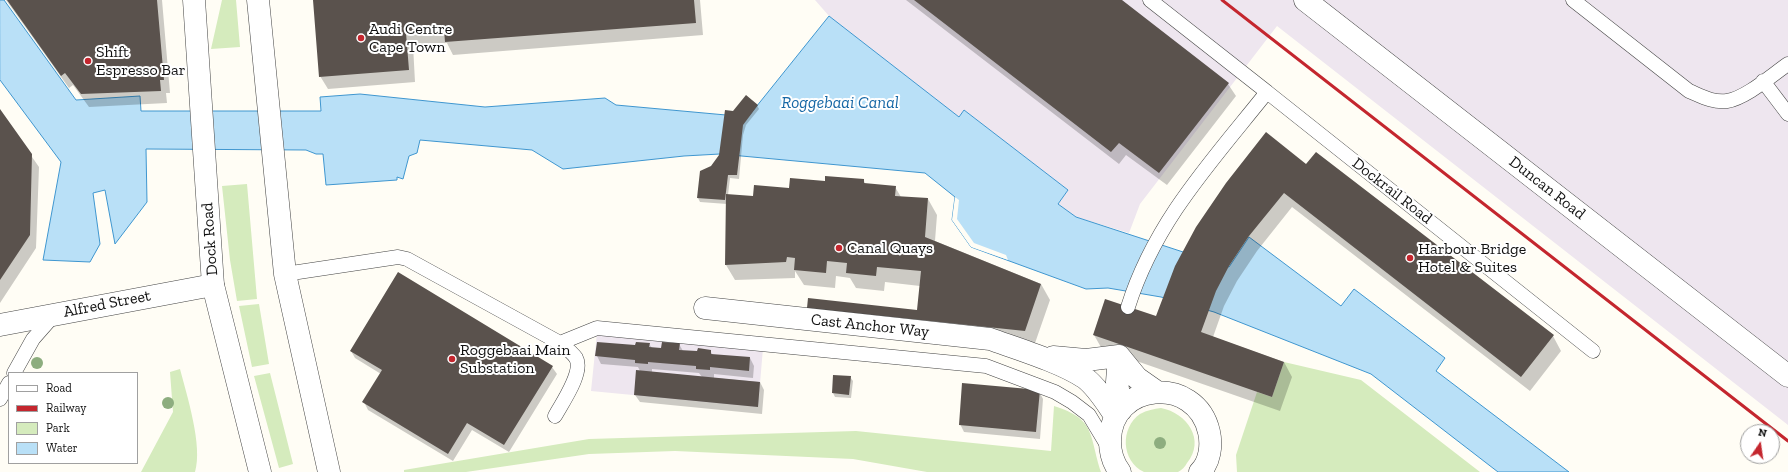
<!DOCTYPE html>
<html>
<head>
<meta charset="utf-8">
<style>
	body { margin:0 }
	#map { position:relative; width:1788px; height:472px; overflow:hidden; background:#fffdf5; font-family:"Zilla Slab",serif }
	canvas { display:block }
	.legend { position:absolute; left:8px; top:372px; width:130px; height:92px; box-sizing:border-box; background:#fff; border:1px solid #a0a0a0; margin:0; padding:5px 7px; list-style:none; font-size:12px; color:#111 }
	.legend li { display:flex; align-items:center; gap:8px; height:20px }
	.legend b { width:20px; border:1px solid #a0a0a0 }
	.north { position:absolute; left:1740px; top:424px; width:40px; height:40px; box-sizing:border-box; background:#fff; border:1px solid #a0a0a0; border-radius:50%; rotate:13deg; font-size:11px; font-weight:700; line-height:16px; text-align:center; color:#111 }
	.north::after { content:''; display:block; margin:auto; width:14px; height:18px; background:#c4262e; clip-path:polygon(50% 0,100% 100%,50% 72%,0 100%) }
</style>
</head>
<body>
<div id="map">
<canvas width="1788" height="472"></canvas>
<ul class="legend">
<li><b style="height:5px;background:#fff"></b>Road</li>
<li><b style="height:5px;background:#c4262e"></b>Railway</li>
<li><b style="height:11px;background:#d5ebbd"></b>Park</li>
<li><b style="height:11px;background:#b9e0f7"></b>Water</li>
</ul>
<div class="north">N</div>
</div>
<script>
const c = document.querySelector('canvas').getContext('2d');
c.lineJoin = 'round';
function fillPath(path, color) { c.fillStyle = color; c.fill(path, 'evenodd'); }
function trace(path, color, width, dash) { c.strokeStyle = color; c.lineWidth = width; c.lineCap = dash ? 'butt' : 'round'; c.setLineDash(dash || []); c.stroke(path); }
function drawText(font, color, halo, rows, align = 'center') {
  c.font = font + ' "Zilla Slab",serif'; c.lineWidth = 4; c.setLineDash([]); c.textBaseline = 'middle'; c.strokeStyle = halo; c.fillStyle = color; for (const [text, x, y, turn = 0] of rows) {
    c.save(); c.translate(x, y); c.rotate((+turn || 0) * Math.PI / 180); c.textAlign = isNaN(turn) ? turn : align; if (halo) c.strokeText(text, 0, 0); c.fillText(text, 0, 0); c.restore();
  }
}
fillPath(new Path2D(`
	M815 0H1788V425L1277 26 1140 204 1129 233 1076 217 1058 204 1068 190 964 110 959 117 829 16Z
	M597 333 763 348 758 407 591 391Z`), '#eee6ef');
fillPath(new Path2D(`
	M222 0H236L240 47 211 49Z
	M247 184 257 299 237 301 230 260 222 186Z
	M259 304 269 364 252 367 239 306Z
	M1284 362 1361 380 1480 472H1237L1236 455 1257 392 1272 397Z
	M180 369C187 396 203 446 195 472H141L173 412 170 372Z
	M270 373 293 464 279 468 254 376Z
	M1054 406C1096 419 1089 435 1101 472H927L853 459 675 451 589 454 466 472H404V470L589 439 856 431 1051 451Z
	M1161 408C1187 413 1206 440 1187 463 1185 467 1182 470 1178 472 1169 472 1153 472 1144 472 1121 461 1120 428 1140 414 1147 410 1154 409 1161 408Z`), '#d5ebbd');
const water = new Path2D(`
	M0 0H4L76 100 140 96 141 111H321L320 97 360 94 485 107 605 98 616 105 748 117 829 16 959 117 964 110 1068 190 1058 204 1076 217 1229 267 1249 237 1341 306 1354 289 1445 358 1436 371 1569 472H1498L1371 374 1214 312 1161 297 1108 288 1086 289 971 247 952 220 955 197 925 173 720 154 684 156 563 169 532 150 420 140 417 153 409 156 403 179 397 177V180L326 185 323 154H316L306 150 146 149 147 202 115 244 105 190 93 193 100 244 90 262 43 260 61 162 0 80Z`);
fillPath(water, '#b9e0f7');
trace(water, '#3f96cf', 1);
fillPath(new Path2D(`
	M955 197 959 200 957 219 974 243 1006 255 1008 260 971 247 952 220Z`), '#fffdf5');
fillPath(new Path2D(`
	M6 0H162L170 93H166L167 103 89 107 73 85 69 88Z
	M314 0H700L703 35 453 55 447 43 413 45 415 82 328 89 320 76Z
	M906 0H1120L1228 84 1236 96 1167 185 1126 155 1119 164Z
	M757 105 759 109 746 125 743 135 739 179 730 178 728 195 754 197 826 183 863 179 866 185 895 187 901 197 928 199 937 215 935 241 1041 284 1050 300 1034 346 817 324 808 308 918 311 920 286 885 282 884 291 856 288 850 278 836 276 835 288 804 285 795 271V278L735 280 726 265 727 204 700 202 698 198 712 166 718 159 734 112Z
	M0 111 39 167 36 248 0 303Z
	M1306 165 1553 336 1561 351 1530 391 1292 207 1257 251 1237 281 1224 306 1213 337 1284 362 1292 377 1280 411 1102 349 1094 335 1156 318Z
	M649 344 652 348 662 349 679 344 683 351 698 353 710 351 713 355 750 358 754 366 753 378 714 374V378L760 382 764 390 762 414 640 402 635 395 640 371 638 367 601 364 597 356ZM652 369 699 373 702 377 652 372Z
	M351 351 552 367 557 374 509 452 472 430 453 461 368 410 364 402 381 374 355 358Z
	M834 376 850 377 853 381 851 398 835 397 833 393Z
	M1039 391 1043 399 1040 439 964 432 960 424Z`), '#0003');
fillPath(new Path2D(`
	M7 0H157L164 80H160L161 91 81 94 65 73 61 76Z
	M313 0H694L696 23 445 42 444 30 406 33 409 70 319 77Z
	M914 0H1122L1229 83 1159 173 1119 143 1111 152Z
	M746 95 758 105 743 125 737 175H728L725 200 697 198 700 171 711 166 719 155 725 110 733 111Z
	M0 109 32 154 30 235 0 280Z
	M1266 132 1306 164 1316 152 1554 335 1521 377 1284 193 1249 236 1229 266 1216 291 1201 332 1284 362 1272 397 1093 335 1105 299 1156 316 1175 266 1196 227 1226 183Z
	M825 176 864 179V183L896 186 895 196 928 198 925 237 1041 284 1025 331 807 308 808 298 917 310 921 271 877 267 876 276 846 273 847 263 827 261 826 273 794 270 795 258 787 257 786 262 725 265 726 194 753 196 754 185 789 188 790 178 825 181Z
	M398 272 553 366 504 445 467 423 448 454 362 402 382 370 350 351Z
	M597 342 635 345 636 342 650 343 649 347 661 348 662 342 680 343 679 350 697 351 698 348 711 350V354L750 357 749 371 710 367V370L696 369V366L648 362V364L635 363V360L595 356Z
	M636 370 760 382 758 407 634 395Z
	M833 375 851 376 849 395 832 393Z
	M962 383 1040 390 1036 432 959 425Z`), '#5a524d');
const service = new Path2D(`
	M1150 0 1267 92
	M1573 0 1689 91C1701 96 1713 103 1727 101 1746 98 1772 75 1788 64
	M1763 81 1788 114
	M285 274 398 257 407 259 560 343C565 347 572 352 576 358 584 372 562 403 555 416
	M1128 307C1155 221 1212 161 1267 92L1593 351
	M560 343 597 328 986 366 1055 392 1072 402 1089 415 1110 450
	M14 373 33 339 55 314
	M0 399 9 383`);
const minor = new Path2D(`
	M1305 0 1788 376
	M705 308 990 339C1018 349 1061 362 1085 378 1098 388 1107 404 1116 417
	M0 325 213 285
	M1119 356 1117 382 1121 410
	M1119 356 1137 378 1157 392
	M1053 357 1086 360 1119 356
	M1120 472C1113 463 1110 452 1110 441 1110 382 1196 374 1209 432 1212 445 1210 462 1200 472`);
const tertiary = new Path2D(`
	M194 0 213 285 260 472
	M258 0 285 274 329 472`);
trace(service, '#444', 15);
trace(minor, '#444', 23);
trace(tertiary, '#444', 23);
trace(service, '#fff', 14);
trace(minor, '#fff', 22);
trace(tertiary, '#fff', 22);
trace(new Path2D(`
	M1222 0 1788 441`), '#c4262e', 3);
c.fillStyle = '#8dad7f';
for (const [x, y] of [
	[37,363],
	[168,403],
	[1160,443]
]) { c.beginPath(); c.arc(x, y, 6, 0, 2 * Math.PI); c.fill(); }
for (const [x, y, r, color] of [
	[361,38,4,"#c4262e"],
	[88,61,4,"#c4262e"],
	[839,248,4,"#c4262e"],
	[1410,258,4,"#c4262e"],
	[452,359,4,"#c4262e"]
]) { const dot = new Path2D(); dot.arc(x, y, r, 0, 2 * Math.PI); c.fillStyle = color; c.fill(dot); trace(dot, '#fff', 1.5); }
drawText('16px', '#111', '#fff', [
	["Audi Centre",369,29],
	["Cape Town",369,47],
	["Shift",96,52],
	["Espresso Bar",96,70],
	["Canal Quays",847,248],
	["Harbour Bridge",1418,249],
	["Hotel & Suites",1418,267],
	["Roggebaai Main",460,350],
	["Substation",460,368]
], 'left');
drawText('16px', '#111', '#fff', [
	["Duncan Road",1547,188,38],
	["Dockrail Road",1392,191,38],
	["Dock Road",210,239,-94],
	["Alfred Street",107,304,-11],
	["Cast Anchor Way",870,326,6]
]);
drawText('italic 17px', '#1768a6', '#fff', [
	["Roggebaai Canal",840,103]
]);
</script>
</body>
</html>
